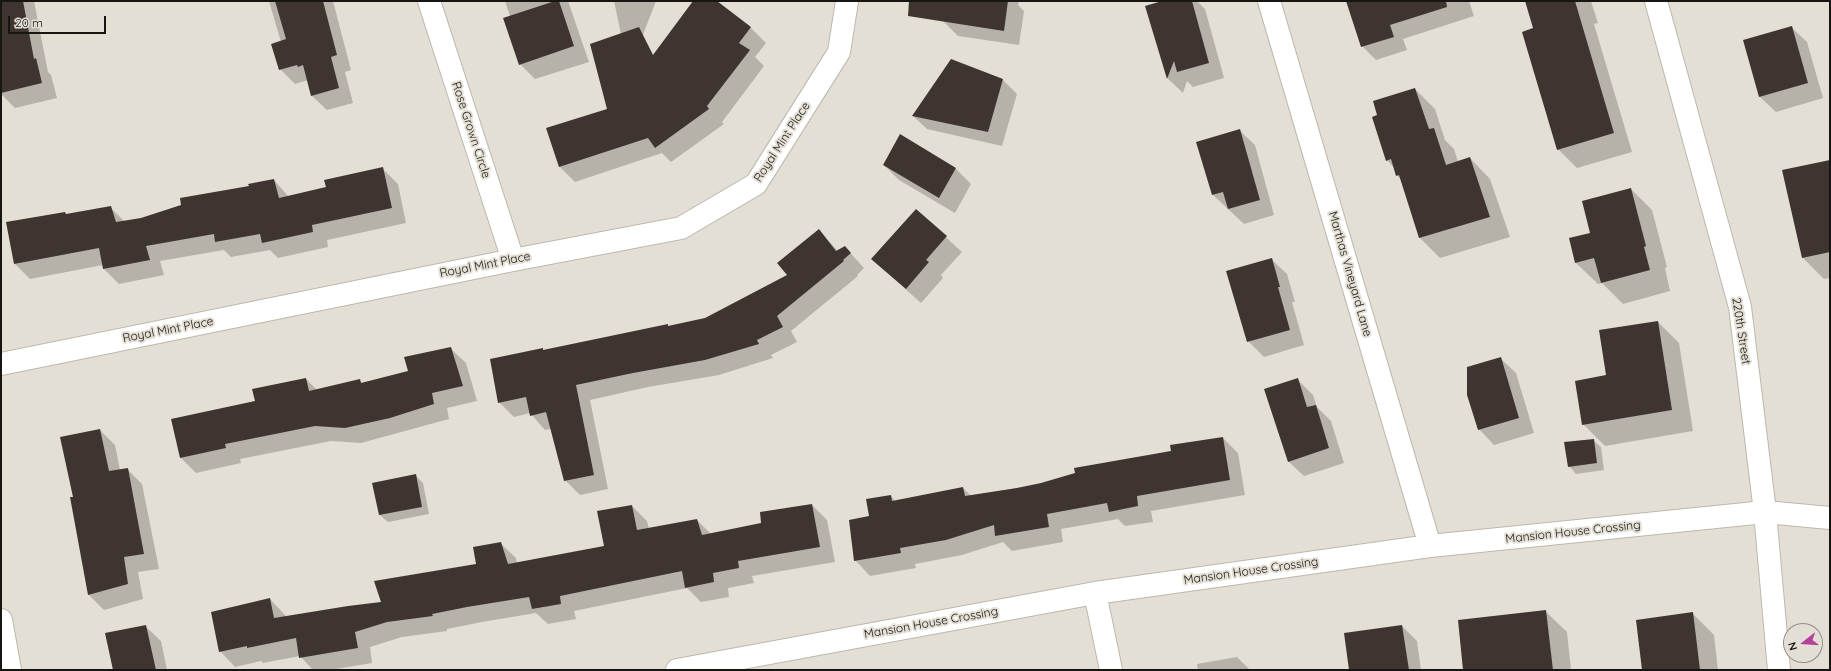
<!DOCTYPE html>
<html>
<head>
<meta charset="utf-8">
<style>
	body { margin:0 }
	#map { position:relative; width:1831px; height:671px; overflow:hidden; background:#e4dfd5; font-family:Quicksand,sans-serif }
	canvas { display:block }
	.frame { position:absolute; inset:0; border:2px solid #161511; pointer-events:none }
	.north { position:absolute; left:1783px; top:623px; width:40px; height:40px; box-sizing:border-box; background:#e4dfd5; border:1px solid #928e87; border-radius:50%; rotate:253deg; font-size:11px; font-weight:700; line-height:16px; text-align:center; color:#161511 }
	.north::after { content:''; display:block; margin:auto; width:14px; height:18px; background:#b4419a; clip-path:polygon(50% 0,100% 100%,50% 72%,0 100%) }
	.scale { position:absolute; left:8px; top:16px; width:98px; height:18px; box-sizing:border-box; border:2px solid #161511; border-top:0; padding-left:5px; font-size:12px; line-height:14px; white-space:nowrap; color:#161511; -webkit-text-stroke:3px #e4dfd5; paint-order:stroke }
</style>
</head>
<body>
<div id="map">
<canvas width="1831" height="671"></canvas>
<div class="frame"></div>
<div class="north">N</div>
<div class="scale">20 m</div>
</div>
<script>
const c = document.querySelector('canvas').getContext('2d');
c.lineJoin = 'round';
function fillPath(path, color) { c.fillStyle = color; c.fill(path, 'evenodd'); }
function trace(path, color, width, dash) { c.strokeStyle = color; c.lineWidth = width; c.lineCap = dash ? 'butt' : 'round'; c.setLineDash(dash || []); c.stroke(path); }
function drawText(font, color, halo, rows, align = 'center') {
  c.font = font + ' Quicksand,sans-serif'; c.lineWidth = 4; c.setLineDash([]); c.textBaseline = 'middle'; c.strokeStyle = halo; c.fillStyle = color; for (const [text, x, y, turn = 0] of rows) {
    c.save(); c.translate(x, y); c.rotate((+turn || 0) * Math.PI / 180); c.textAlign = isNaN(turn) ? turn : align; if (halo) c.strokeText(text, 0, 0); c.fillText(text, 0, 0); c.restore();
  }
}
fillPath(new Path2D(`
	M1 1H34L48 72 51 75 57 98 15 108 1 94Z
	M269 1H333L351 70 345 72 353 103 327 110 312 96 308 80 295 84 280 69 281 42Z
	M505 1H568L589 62 535 79 520 64 510 16Z
	M614 1H656L617 102 694 1H709L750 27 766 43 755 57 764 66 722 122 724 124 671 162 662 153 575 182 559 166 612 108 621 34Z
	M946 1H1019L1018 5 1024 11 1019 45 958 36 943 21Z
	M1165 1H1197L1205 9 1224 78 1193 87 1187 81 1183 93 1168 79 1146 7Z
	M1347 1H1469L1474 16 1403 39 1407 50 1376 60 1362 46Z
	M1526 1H1591L1598 23 1594 24 1632 152 1577 168 1558 149 1534 29Z
	M1791 27 1807 42 1823 98 1776 112 1760 97 1744 41Z
	M1003 80 1017 94 1002 146 927 129 913 116Z
	M1415 89 1435 109 1445 140 1454 149 1458 162 1470 158 1490 179 1510 237 1440 258 1420 238 1401 180 1397 175 1395 169 1387 160Z
	M1239 130 1255 145 1274 215 1244 224 1213 195Z
	M900 136 956 169 971 184 955 213 899 180 884 165Z
	M1830 161V278L1824 279 1803 258Z
	M382 168 398 184 406 223 327 240 328 247 278 258 270 250 231 257 224 250 160 261 164 275 119 284 104 269 103 265 30 279 15 264 67 215 110 207 125 222 141 219 274 180 289 197 327 188Z
	M1631 189 1652 210 1667 267 1665 268 1670 291 1623 304 1602 283 1598 284 1576 263 1570 239 1592 234Z
	M916 210 962 252 941 275 943 278 921 303 872 259Z
	M819 231 838 251 845 247 864 268 857 275 858 276 791 331 797 342 771 355 773 358 719 375 648 387 590 400 608 489 580 495 565 480 551 429 545 430 530 413 514 417 499 402 543 349 544 351 667 325 669 327 705 319 789 276Z
	M1271 259 1287 274 1295 302H1292L1304 345 1264 357 1248 341Z
	M1658 322 1679 343 1693 431 1605 446 1583 424 1607 376Z
	M450 348 466 363 477 401 447 408 449 419 361 443 331 441 240 459 241 463 196 473 181 458 256 402 306 379 317 390 359 380 363 384 409 372Z
	M1500 358 1516 373 1534 433 1494 445 1479 429Z
	M1298 380 1313 395 1317 407 1331 421 1344 463 1304 476 1288 461Z
	M100 430 115 445 120 470 127 469 142 484 159 569 138 572 143 599 104 610 89 595 74 497Z
	M1223 438 1238 453 1245 495 1151 511 1153 522 1125 526 1118 519 1061 529 1063 542 1012 551 1003 542 962 555 915 564 916 568 870 576 855 560 870 516 891 496 895 501 963 488 971 496 1041 484Z
	M1593 440 1601 447 1604 470 1576 474 1569 466Z
	M415 475 423 483 429 514 388 522 380 515Z
	M812 505 827 520 835 562 752 576 754 583 728 588 729 597 701 602 687 588 574 611 576 619 548 624 536 613 482 622 447 629V631L402 637 370 647 372 663 330 670H313L300 656 263 663 261 661 235 667 220 651 270 599 285 615 286 617 382 603 477 565 500 543 516 558 517 564 605 546 632 506 647 521 649 529 697 520 711 534 762 524Z
	M1545 611 1567 632 1571 670H1464Z
	M1693 614 1714 635 1718 670H1643Z
	M145 626 161 641 167 670H114Z
	M1402 626 1417 641 1421 670H1350Z
	M1237 657 1250 670H1198L1197 664Z`), '#0003');
fillPath(new Path2D(`
	M1 1H23L34 59 36 58 42 83 1 93Z
	M275 1H323L337 55 331 57 339 88 311 96 303 65 298 67 297 65 279 70 271 44 286 39Z
	M555 1H559L574 46 519 65 503 18Z
	M693 1H717L751 27 739 43 750 50 707 106 709 109 655 148 648 138 559 167 546 128 607 109 590 44 639 27 653 55Z
	M909 1H1008L1004 31 908 16Z
	M1162 1H1192L1209 63 1177 72 1174 61 1167 79 1145 6Z
	M1346 1H1446L1447 7 1390 25 1394 37 1361 47Z
	M1525 1H1575L1614 133 1557 150 1522 32 1533 28Z
	M1792 26 1808 83 1759 97 1743 40Z
	M951 59 1003 79 988 132 912 116Z
	M1415 88 1429 129 1434 128 1446 165 1470 157 1490 217 1419 238 1399 175 1396 176 1391 159 1386 161 1372 117 1377 115 1373 101Z
	M1240 129 1260 200 1228 209 1223 192 1212 195 1196 142Z
	M900 134 956 168 939 198 883 165Z
	M1830 160V252L1802 258 1782 170Z
	M383 167 392 208 312 225 313 232 262 243 260 234 215 242 214 234 146 246 150 260 103 269 99 248 14 264 6 222 65 212 66 214 111 206 116 222 141 218 181 205 180 198 249 186 248 184 274 179 279 198 326 187 324 180Z
	M1631 188 1646 246 1644 247 1650 270 1601 283 1594 258 1575 263 1569 238 1590 233 1582 201Z
	M916 209 947 236 926 260 929 262 906 289 871 259Z
	M819 229 836 251 845 246 851 253 843 260 844 261 777 316 783 327 757 340 759 344 705 360 633 373 576 385 594 475 564 481 546 412 530 416 526 397 498 403 490 359 543 348V350L668 324V326L705 318 787 275 777 263Z
	M1272 258 1280 287H1278L1290 330 1247 342 1226 271Z
	M1658 321 1672 410 1582 425 1575 381 1606 375 1599 330Z
	M451 347 463 386 432 393 434 404 390 418 345 428 315 426 225 444 226 448 180 458 171 419 255 401 252 389 306 378 309 391 360 379 361 383 408 371 404 357Z
	M1501 357 1519 418 1478 430 1467 395V367Z
	M1298 378 1307 407 1316 405 1329 448 1288 462 1264 389Z
	M100 429 109 471 128 468 144 554 124 557 128 584 88 595 70 497H73L60 437Z
	M1223 437 1230 480 1137 496 1138 506 1109 512 1107 503 1047 514 1049 527 995 536 994 525 946 540 900 548 901 553 854 561 849 520 869 516 866 499 891 495 892 501 963 487 965 496 1017 488 1041 483 1075 473 1074 468 1171 451 1170 445Z
	M1594 439 1597 463 1568 467 1564 442Z
	M416 474 422 507 379 515 372 483Z
	M812 504 820 547 738 561 739 568 713 573 714 582 685 588 682 571 560 596 561 604 532 609 529 597 467 607 432 614 433 616 387 622 355 632 358 648 299 658 296 638 247 648V646L219 652 211 612 270 598 274 618 348 606 381 602 374 581 476 564 473 547 501 542 508 564 604 546 597 511 632 505 637 530 697 519 702 535 761 523 760 512Z
	M1546 610 1553 670H1463L1458 620Z
	M1693 612 1700 670H1642L1636 620Z
	M146 625 156 670H113L105 633Z
	M1402 625 1409 670H1349L1344 633Z`), '#3e3530');
const minor = new Path2D(`
	M429 1 513 260
	M1269 1 1430 546
	M1656 1 1740 307 1765 512 1779 670
	M1 364 513 260 681 228 756 184 839 52 847 1
	M1095 593 1111 670
	M1 620 10 670
	M677 670 1095 593 1430 546 1765 512 1830 518`);
trace(minor, '#bdb8ae', 24);
trace(minor, '#fff', 22);
drawText('12px', '#161511', '#e4dfd5', [
	["Rose Grown Circle",471,130,72],
	["Royal Mint Place",782,142,-57],
	["Royal Mint Place",485,265,-11],
	["Marthas Vineyard Lane",1350,274,74],
	["Royal Mint Place",168,330,-11],
	["220th Street",1741,331,81],
	["Mansion House Crossing",1573,532,-6],
	["Mansion House Crossing",1251,571,-8],
	["Mansion House Crossing",931,623,-10]
]);
</script>
</body>
</html>
